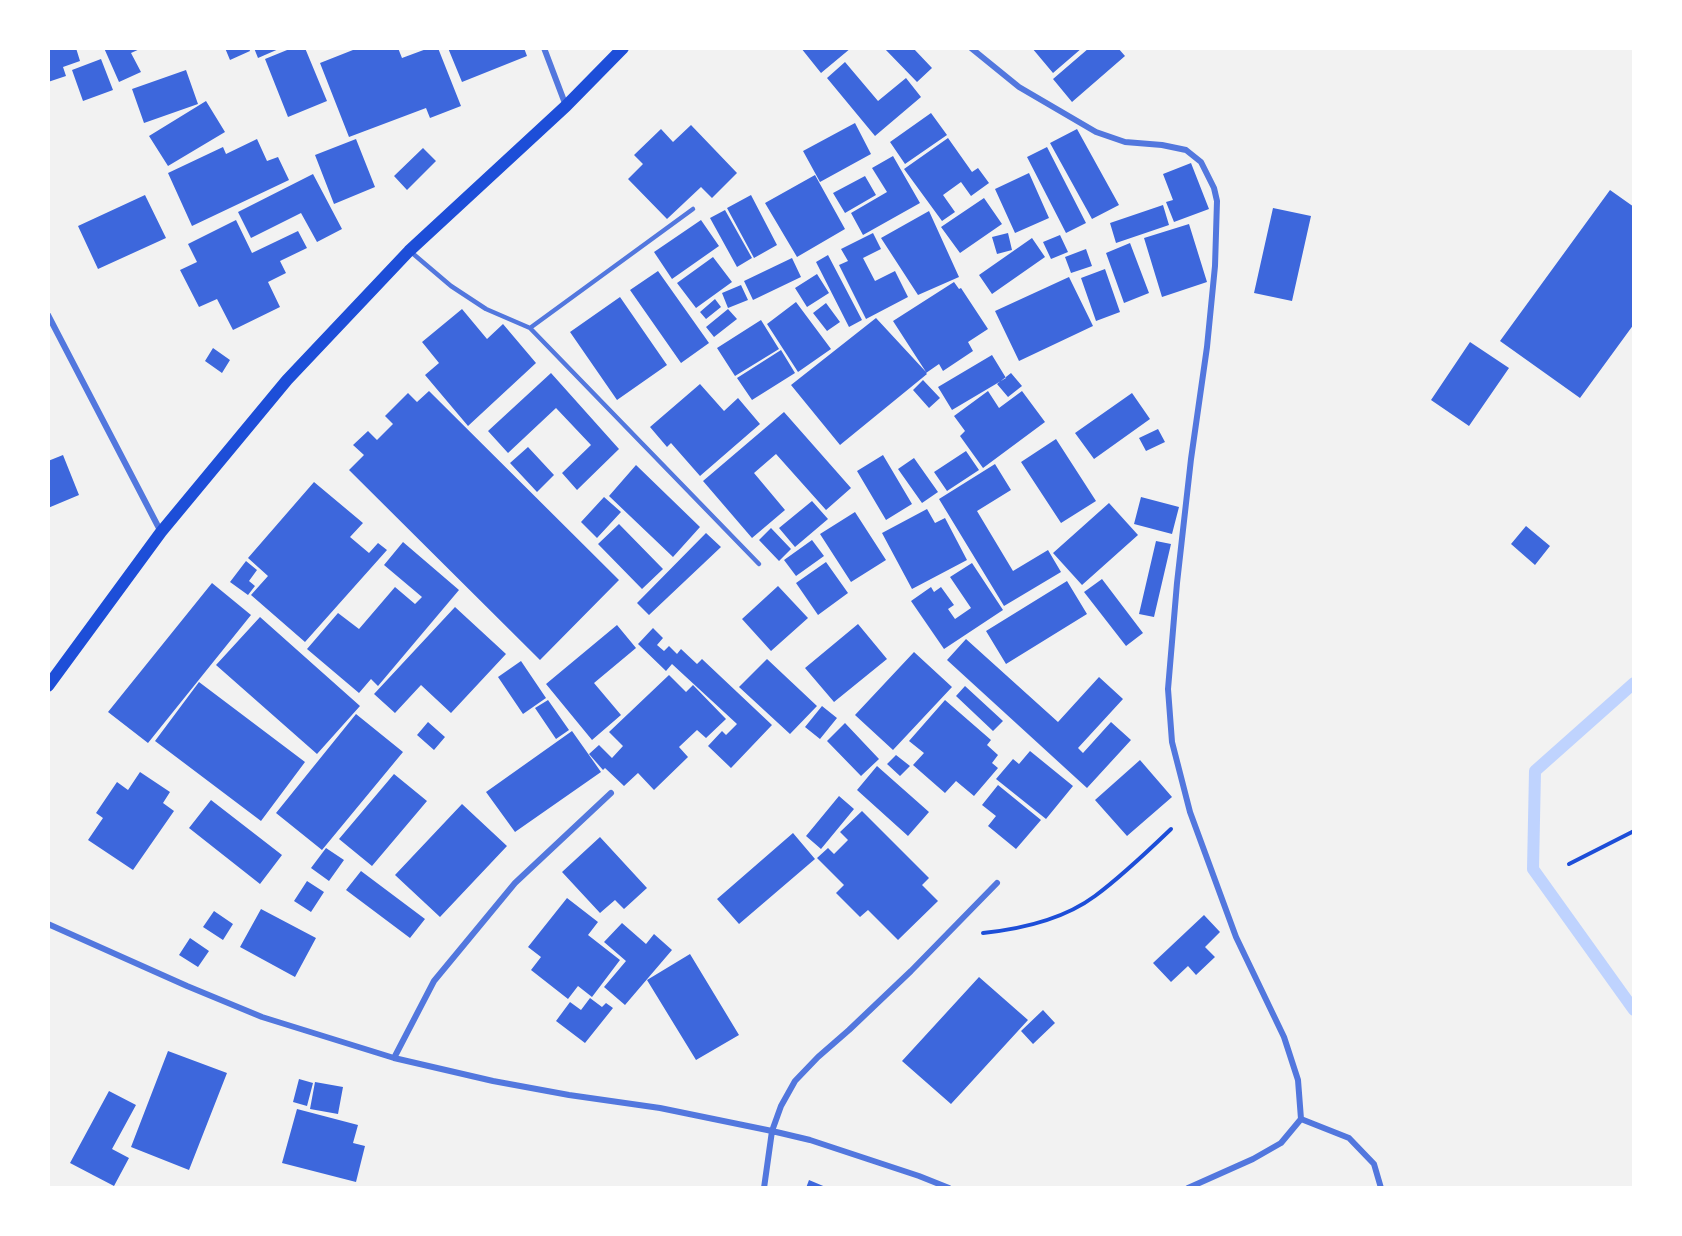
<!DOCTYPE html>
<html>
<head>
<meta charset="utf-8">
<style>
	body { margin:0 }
	#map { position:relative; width:1682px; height:1236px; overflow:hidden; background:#f2f2f2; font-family:Lato,sans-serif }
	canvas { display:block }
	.frame { position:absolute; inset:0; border:50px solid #fff; pointer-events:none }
</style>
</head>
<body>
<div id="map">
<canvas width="1682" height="1236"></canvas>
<div class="frame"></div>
</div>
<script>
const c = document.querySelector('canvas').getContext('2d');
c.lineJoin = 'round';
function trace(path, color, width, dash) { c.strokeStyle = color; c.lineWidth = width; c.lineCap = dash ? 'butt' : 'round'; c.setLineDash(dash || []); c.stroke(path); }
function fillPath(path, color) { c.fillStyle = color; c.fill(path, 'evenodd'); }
trace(new Path2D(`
	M1634 683 1535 771 1533 869 1634 1010`), '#bfd3fe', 12);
fillPath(new Path2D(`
	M48 48H76L80 61 63 67 66 76 48 82Z
	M104 48H142L131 53 141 72 119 82Z
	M225 48H249L250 51 230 60Z
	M254 48H281L258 58Z
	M292 48H305L327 101 288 117 265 59Z
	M358 48H398L402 58 429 48H438L461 106 430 118 426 108 349 137 320 63Z
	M448 48H524L527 56 462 82Z
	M801 48H851L821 73Z
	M884 48H916L914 49 932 68 917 82Z
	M1032 48H1082L1053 73Z
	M1089 48H1118L1125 56 1072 102 1053 79Z
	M101 59 113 90 83 101 72 70Z
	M845 62 878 101 906 78 921 97 875 136 827 78Z
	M186 70 198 104 144 123 132 89Z
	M206 101 225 132 168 166 149 136Z
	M931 113 947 135 905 164 890 142Z
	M855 123 871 154 820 182 803 151Z
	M691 125 737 173 712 198 701 187 667 219 628 179 643 164 634 155 661 129 673 142Z
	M1077 129 1119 205 1092 219 1050 143Z
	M948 138 972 172 978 168 989 183 971 196 961 182 943 195 955 212 942 221 904 169Z
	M257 139 267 161 278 157 289 180 192 226 168 173 223 147 226 154Z
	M356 139 375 187 334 204 315 155Z
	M1047 147 1086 223 1066 233 1027 157Z
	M423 148 436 161 407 190 394 176Z
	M893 156 920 203 863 235 851 213 887 192 872 168Z
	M1191 163 1209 209 1174 222 1166 202 1173 200 1163 174Z
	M1029 173 1049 218 1015 233 995 189Z
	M313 174 342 229 317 242 301 213 251 238 238 212Z
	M815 175 845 229 797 257 765 203Z
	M865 176 876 195 845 213 833 193Z
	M1610 190 1634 207V324L1580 398 1500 341Z
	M145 195 166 238 98 269 78 226Z
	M751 195 777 245 754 258 727 208Z
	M984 198 1002 224 960 253 941 227Z
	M1163 205 1169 225 1116 243 1110 223Z
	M1273 208 1311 216 1292 301 1254 293Z
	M725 210 752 258 737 267 710 218Z
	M929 211 959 277 918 295 881 238Z
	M236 220 252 253 298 231 307 248 280 261 286 273 268 282 280 307 233 330 217 299 199 307 180 270 197 262 188 244Z
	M701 220 719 246 672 279 654 252Z
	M1189 224 1207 282 1162 297 1144 238Z
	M873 233 881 249 863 258 875 281 895 271 908 297 866 319 839 265 848 261 841 249Z
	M1008 233 1012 250 997 254 992 237Z
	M1060 235 1068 252 1051 259 1043 242Z
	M1032 238 1045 257 992 294 979 275Z
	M1130 243 1149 293 1124 303 1106 253Z
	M1086 249 1092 266 1071 273 1065 257Z
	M828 255 862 320 849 327 816 262Z
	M713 257 732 282 696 308 677 283Z
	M792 258 801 277 753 300 744 281Z
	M1105 269 1120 312 1096 321 1081 278Z
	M658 271 709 343 681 363 630 290Z
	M817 274 829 293 807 307 795 288Z
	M1069 277 1093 326 1019 361 995 311Z
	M954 282 959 289 961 288 988 329 968 342 973 351 943 371 939 364 926 373 927 374 840 445 791 385 876 318 926 372 893 321Z
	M741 285 748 300 728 308 722 293Z
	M620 297 667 365 617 400 570 332Z
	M715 299 721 307 706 319 700 312Z
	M796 302 831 349 798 372 767 324Z
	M826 303 840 322 827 331 813 313Z
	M462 309 487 339 503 324 536 363 468 426 425 375 439 363 422 342Z
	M728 309 737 319 714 337 706 327Z
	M761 320 779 349 735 376 717 348Z
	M1470 342 1509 368 1469 426 1431 400Z
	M213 348 230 360 222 373 205 361Z
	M781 350 795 373 752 400 737 378Z
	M992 355 1006 378 952 410 938 387Z
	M551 373 619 449 577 490 562 473 591 445 556 408 508 453 488 431Z
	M1011 373 1022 386 1008 397 997 384Z
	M923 380 940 398 929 408 913 390Z
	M700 384 724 411 738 398 760 424 700 476 671 443 667 447 650 427Z
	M429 391 619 580 540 660 349 470 364 455 353 445 368 431 377 440 393 424 385 416 408 393 417 402Z
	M988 391 999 408 1022 391 1045 422 983 468 960 436 965 431 954 416Z
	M1132 393 1150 419 1094 459 1075 433Z
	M784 412 851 488 826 510 776 454 754 473 785 510 752 538 703 481Z
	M1158 429 1165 442 1146 451 1139 438Z
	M1056 439 1096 501 1061 523 1021 462Z
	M528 447 554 475 537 492 510 463Z
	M966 451 979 470 947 491 934 472Z
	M63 455 79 495 48 508V461Z
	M883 455 912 504 886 520 857 471Z
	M914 458 938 492 922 503 898 469Z
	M995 464 1011 490 977 511 1013 571 1048 550 1061 572 1004 606 939 499Z
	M636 465 700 527 673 557 609 496Z
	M314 482 363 523 350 537 369 553 378 543 387 550 305 642 251 595 268 576 248 558Z
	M604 497 621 512 597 538 581 522Z
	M1141 497 1179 507 1172 534 1134 524Z
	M812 501 828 519 795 547 779 528Z
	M1109 503 1138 535 1082 585 1053 553Z
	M927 509 935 523 945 518 967 560 912 589 882 533Z
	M855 512 886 560 851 582 820 534Z
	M619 524 663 569 642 589 598 544Z
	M1526 526 1550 546 1535 565 1511 544Z
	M771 528 791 549 779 561 759 540Z
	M706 533 721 547 649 615 637 603Z
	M812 540 824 556 796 576 784 560Z
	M1156 541 1171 544 1154 617 1139 614Z
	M403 542 459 590 378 686 371 679 359 693 307 649 338 613 359 629 395 587 415 604 422 597 384 565Z
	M246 561 257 570 249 581 255 586 248 595 230 582Z
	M826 562 848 593 818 615 796 583Z
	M972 563 1003 610 944 649 911 601 931 587 934 592 941 587 954 605 948 609 955 619 971 608 950 577Z
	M1102 579 1143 633 1126 646 1084 592Z
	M1067 581 1087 614 1006 664 986 631Z
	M212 583 251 615 148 743 108 712Z
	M778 586 808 618 771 651 742 619Z
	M455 607 506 654 451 713 421 685 395 713 374 694Z
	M260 617 360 706 317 754 216 665Z
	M858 624 887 659 834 702 805 668Z
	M617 625 636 648 594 683 621 715 592 740 546 684Z
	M653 628 663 638 657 645 664 651 669 646 677 654 681 649 697 664 702 659 772 725 731 768 708 746 722 731 726 735 737 724 672 664 666 671 638 644Z
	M966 639 1058 722 1099 677 1123 699 1078 748 1083 753 1111 722 1131 740 1087 788 947 660Z
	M914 652 952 687 893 750 855 715Z
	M767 659 817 706 790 734 739 687Z
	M521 661 546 698 523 714 498 677Z
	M669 675 686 692 693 685 726 719 706 738 697 730 679 747 688 757 654 790 638 773 624 786 605 768 603 770 589 754 599 745 612 758 623 746 609 732Z
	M199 682 305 762 261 821 155 741Z
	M965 686 1003 721 993 731 956 696Z
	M548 700 569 730 556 739 535 708Z
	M945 700 991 740 987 745 998 755 992 763 998 768 974 796 956 781 945 793 913 765 924 753 909 741Z
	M822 706 837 718 820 739 805 727Z
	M356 714 403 752 322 850 276 813Z
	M428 722 445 737 434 750 417 735Z
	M845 723 879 759 861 776 827 741Z
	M572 731 601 772 515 832 486 792Z
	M1030 751 1073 786 1046 819 996 779 1013 759 1019 764Z
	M896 755 910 766 900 776 887 764Z
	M1140 760 1172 797 1127 836 1095 800Z
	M877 766 929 812 908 836 857 790Z
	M140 772 170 792 163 803 174 811 133 870 88 840 103 818 96 813 117 782 128 790Z
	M394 774 427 801 372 866 339 839Z
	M998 785 1041 820 1016 849 988 826 996 816 982 805Z
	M839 796 854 809 821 849 806 836Z
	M211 800 282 855 260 884 189 828Z
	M462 804 507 846 440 917 395 875Z
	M862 811 929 878 922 885 938 901 898 940 868 910 860 917 836 893 844 885 817 858 828 848 834 854 848 840 840 832Z
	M793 833 815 859 739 924 717 899Z
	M600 837 647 888 624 909 615 900 600 913 562 872Z
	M326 848 344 860 329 881 311 868Z
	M361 871 425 919 410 938 346 890Z
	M307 881 324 892 311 912 294 901Z
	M567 898 598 922 588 935 620 960 592 997 578 986 568 999 531 970 541 957 528 947Z
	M261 909 316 938 295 977 240 947Z
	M214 911 233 924 223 940 203 927Z
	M1204 915 1220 932 1205 947 1215 957 1196 975 1188 966 1171 982 1153 963Z
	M622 923 646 944 654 934 672 950 625 1005 604 987 626 961 604 942Z
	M190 938 209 951 198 967 179 955Z
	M690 954 739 1035 696 1060 647 980Z
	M979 977 1028 1020 951 1104 902 1061Z
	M590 998 602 1007 606 1003 613 1008 585 1043 556 1021 570 1002 581 1010Z
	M1043 1010 1055 1023 1033 1044 1021 1031Z
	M168 1051 227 1073 189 1170 131 1147Z
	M299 1079 313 1083 307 1106 293 1102Z
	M315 1082 343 1087 338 1114 310 1109Z
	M109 1091 136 1105 112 1149 129 1158 114 1186 70 1163Z
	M297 1109 358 1125 353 1143 365 1146 356 1182 282 1163Z
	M809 1180 828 1188H806Z`), '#3d67dc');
trace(new Path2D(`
	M1569 864 1634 831
	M983 933C1021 929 1064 919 1095 896 1122 876 1147 852 1171 829`), '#1d4ed8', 4);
trace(new Path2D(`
	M411 252 451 286 486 309 530 328 759 564
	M530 328 693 209`), '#5277de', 4.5);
trace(new Path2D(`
	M544 48 566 106
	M971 48 1019 87 1096 132 1125 142 1162 145 1186 150 1201 162 1214 188 1217 201 1215 266 1207 347 1191 459 1177 583 1168 689 1172 742 1190 812 1236 937 1284 1037 1298 1080 1301 1119
	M48 315 161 532
	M48 924 187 986 262 1017 394 1058 493 1081 569 1095 660 1108 772 1131 810 1140 919 1176 949 1188
	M394 1058 434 981 515 883 611 793
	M764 1188 772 1131 781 1106 795 1081 818 1057 849 1030 911 971 997 883
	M1188 1188 1253 1159 1281 1143 1301 1119 1349 1138 1374 1164 1381 1188`), '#5277de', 6);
trace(new Path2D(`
	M48 686 161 532 287 380 409 251 566 106 623 48`), '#1d4ed8', 12);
</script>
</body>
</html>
